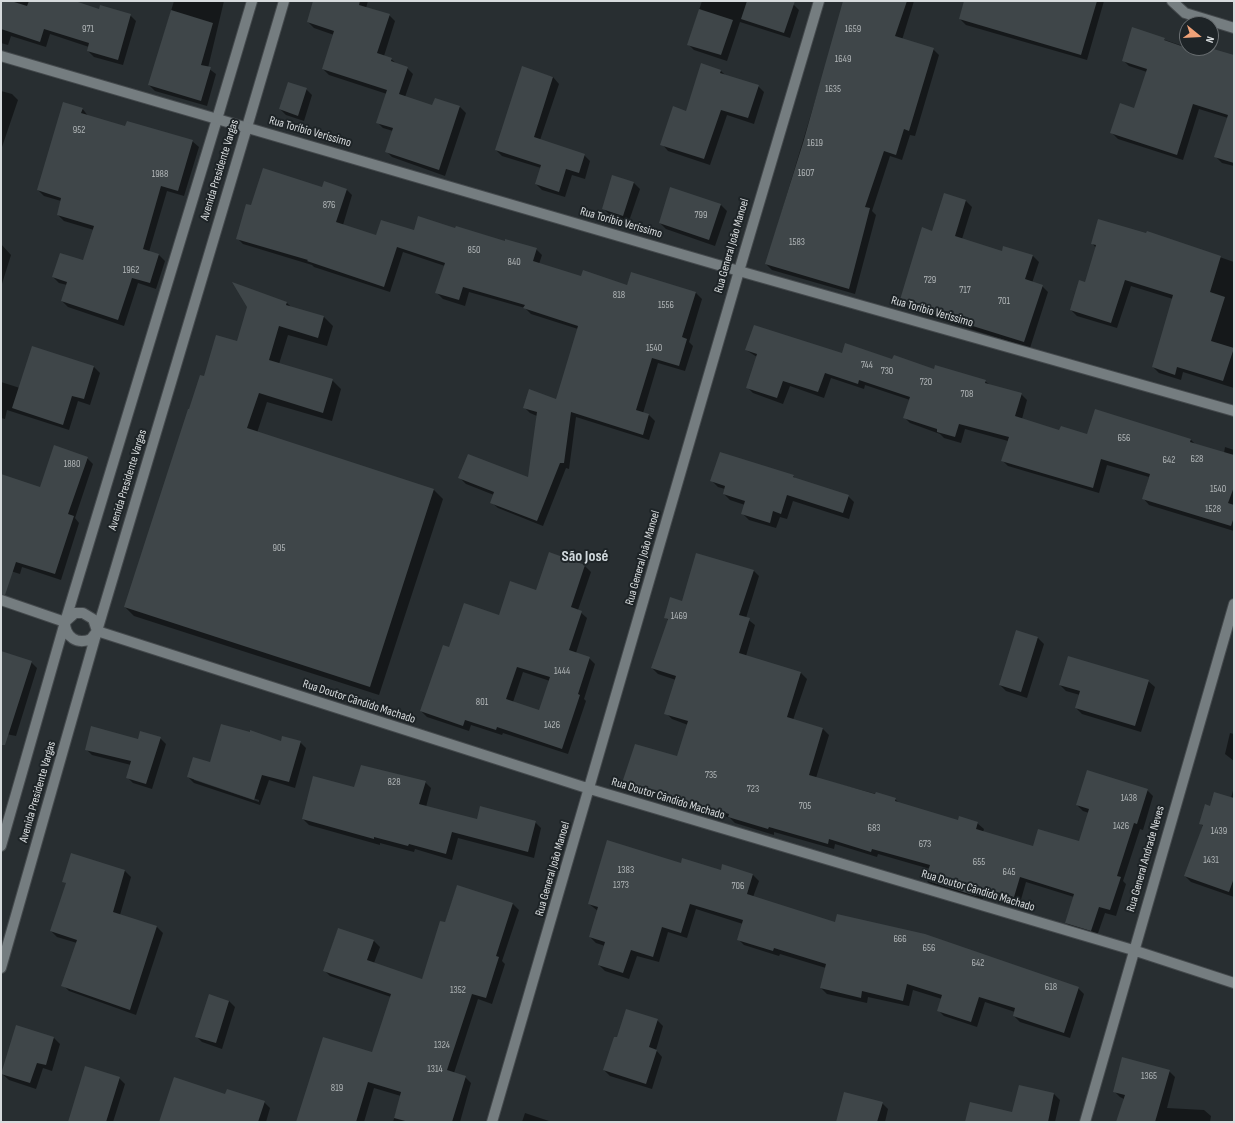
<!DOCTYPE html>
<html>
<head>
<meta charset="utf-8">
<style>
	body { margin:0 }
	#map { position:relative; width:1235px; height:1123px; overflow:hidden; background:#282e31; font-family:"Sofia Sans Condensed",sans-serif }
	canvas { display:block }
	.frame { position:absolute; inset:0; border:2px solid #d7dbdd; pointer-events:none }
	.north { position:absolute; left:1179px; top:16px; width:40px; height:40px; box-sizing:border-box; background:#1e2427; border:1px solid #686d70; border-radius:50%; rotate:108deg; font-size:11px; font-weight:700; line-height:16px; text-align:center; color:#d7dbdd }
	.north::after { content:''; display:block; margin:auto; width:14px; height:18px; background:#f0a278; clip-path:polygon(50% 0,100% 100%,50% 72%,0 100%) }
</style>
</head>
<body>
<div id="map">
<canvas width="1235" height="1123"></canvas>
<div class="frame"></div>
<div class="north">N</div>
</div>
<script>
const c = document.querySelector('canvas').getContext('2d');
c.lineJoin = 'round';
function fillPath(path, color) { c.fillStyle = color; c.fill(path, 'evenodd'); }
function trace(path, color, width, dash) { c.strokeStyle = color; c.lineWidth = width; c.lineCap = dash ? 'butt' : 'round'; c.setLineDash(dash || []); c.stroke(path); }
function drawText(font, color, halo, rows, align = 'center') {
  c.font = font + ' "Sofia Sans Condensed",sans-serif'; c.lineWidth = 4; c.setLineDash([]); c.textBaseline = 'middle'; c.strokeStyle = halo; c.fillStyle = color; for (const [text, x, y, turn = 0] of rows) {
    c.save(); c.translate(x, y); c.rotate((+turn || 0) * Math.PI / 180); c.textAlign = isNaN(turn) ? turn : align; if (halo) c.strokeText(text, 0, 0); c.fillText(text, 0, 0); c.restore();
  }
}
fillPath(new Path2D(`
	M1 1H72L99 10 130 15 136 21 123 65 94 57 88 51 89 47 50 34 46 47 11 36 8 45 1 43Z
	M174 1H224L208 68 216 74 207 106 155 91 149 85Z
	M314 1H368L366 8 389 15 395 21 384 56 391 59 397 64 407 68 413 74 405 97 433 106 435 99 460 107 466 113 445 176 392 157 386 151 393 131 383 128 377 122 387 94 329 75 323 69 334 35 314 28 308 22Z
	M702 1H783L793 4 799 10 790 38 740 22 727 61 694 50 688 44Z
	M845 1H914L902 40 933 49 939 55 915 136 910 135 902 160 890 156 872 211 876 215 855 294 772 270 766 264Z
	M965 1H1104L1087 60 966 25 960 19Z
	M1133 29 1209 55 1234 57V166L1222 163 1216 157 1228 118 1199 109 1183 160 1118 139 1112 133 1135 109 1147 72 1129 66 1123 60Z
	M522 68 553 77 559 84 540 140 584 155 590 161 585 179 572 175 565 197 542 190 536 184 541 168 502 156 496 150Z
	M721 71 726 76 758 86 764 92 754 124 727 115 710 165 668 151 662 144Z
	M306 89 312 95 304 121 286 115 280 109Z
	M1 91 12 94 18 100 2 147Z
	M82 108 88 116 126 128 192 141 199 147 184 196 167 191 149 252 159 255 165 261 156 289 138 283 124 326 68 307 62 301 67 285 59 283 53 277 84 261 94 230 64 221 58 215 61 201 44 196 38 190Z
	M613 176 634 183 640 189 629 221 609 214 603 208Z
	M322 188 346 189 352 195 343 225 377 236 414 232 505 243 536 249 542 255 539 264 581 278 627 286 631 273 696 293 702 299 689 342 693 346 685 371 658 363 643 413 649 415 655 421 649 440 576 417 569 469 566 468 543 526 498 508 491 502 494 495 466 484 460 478 529 479 537 416 530 413 524 407 557 400 578 329 531 314 525 308 469 292 465 306 443 299 437 293 445 266 403 252 390 292 314 267 312 265 243 244 237 238 251 206Z
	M945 194 966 201 972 207 962 239 1002 252 1004 247 1033 256 1039 262 1032 283 1042 286 1048 292 1030 348 907 309 900 303 933 232Z
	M721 205 727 211 715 246 666 229 660 223Z
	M1147 232 1234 262V388L1183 372 1181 380 1159 373 1153 367 1173 299 1131 286 1117 328 1077 316 1071 310 1086 283 1096 248 1092 243 1147 234Z
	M1 244 11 255 1 287Z
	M286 302 292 308 324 317 333 326 327 346 288 335 279 364 332 380 341 389 332 421 267 402 257 433 434 490 443 499 379 695 134 616 125 607 190 411 205 377 238 343Z
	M746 350 842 354 893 360 985 381 990 385 1021 394 1027 400 1022 419 1060 431 1088 435 1191 440 1195 444 1224 453 1225 447 1234 450V531L1149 505 1143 498 1149 477 1107 465 1099 493 1008 466 1002 460 1008 441 965 429 961 443 944 438 940 434 910 423 904 417 910 400 865 385 864 389 831 378 824 398 790 386 783 404 753 393 747 387 757 357Z
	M94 367 100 373 90 405 78 401 69 430 7 410 5 419 1 418V382L20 388Z
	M87 458 93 464 75 518 79 523 61 580 22 567 20 574 1 568V486L40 488Z
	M793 476 796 479 848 496 854 502 849 519 793 501 787 519 780 517 776 528 749 520 743 514 745 505 730 500 724 494 725 489 718 487 712 481Z
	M585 566 591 572 578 610 587 618 576 653 589 658 595 664 584 699 586 701 568 754 503 733 502 735 471 725 469 731 427 717 421 711 449 648 537 591ZM523 672 550 681 540 711 513 702Z
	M753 570 759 576 746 618 755 625 746 656 801 673 807 679 793 720 823 729 829 735 816 778 895 799 900 804 958 821 977 823 984 829 983 832 1033 847 1079 843 1089 813 1083 811 1077 805 1147 790 1153 796 1143 830 1140 829 1123 881 1126 884 1116 916 1105 913 1097 936 1072 929 1066 923 1074 897 1026 882 1020 903 985 892 982 902 932 886 926 880 930 869 878 854 877 857 835 844 834 849 774 832V835L735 823 730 818 687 804 686 807 653 796V799L629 792 623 786 677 758 688 725 672 719 666 713 676 680 658 674 652 668 668 620 665 617 682 602Z
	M1017 632 1038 638 1044 644 1027 698 1006 691 1000 685Z
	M1 653 31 662 37 668 16 736 1 733Z
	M1148 681 1155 687 1141 732 1082 714 1076 708 1080 695 1066 691 1060 685Z
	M1230 733 1234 734V761L1225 754Z
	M160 738 166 744 152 789 133 783 127 777 131 765 92 755 86 749Z
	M282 742H300L306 748 295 788 269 780 260 805 194 783 188 777 210 764ZM194 778 259 800V802L194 780Z
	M425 782 431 788 426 807 477 820 535 822 541 828 534 858 458 838 452 860 415 849 414 852 380 843V845L309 825 303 819 355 788Z
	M1234 787V897L1191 882 1185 876 1203 826 1201 824 1211 807 1231 798Z
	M72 854 125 871 131 877 120 915 157 927 163 933 136 1015 69 991 63 985 77 943 57 937 51 931 67 884 64 881Z
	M681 864 753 875 759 881 753 897 836 923 1078 988 1084 994 1070 1038 1020 1022 1014 1016 1015 1012 985 1002 977 1027 944 1016 938 1010 942 999 913 990 909 1006 868 997 867 1003 827 994 821 988 826 968 780 954 779 956 744 945 738 939 743 924 696 909 687 938 668 932 659 962 637 956 629 979 605 971 599 965 605 946 596 943 590 937 598 911 589 904Z
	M457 886 513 904 519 910 502 961 505 964 492 1004 478 999 454 1073 465 1077 471 1083 460 1122H393L401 1096 374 1088 364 1122H297L372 1054 391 997 330 976 324 970 338 929 374 941 380 947 374 963 422 980 445 923Z
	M229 1001 235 1007 222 1049 202 1042 196 1036Z
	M657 1020 663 1026 656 1050 662 1057 652 1089 610 1076 604 1070 617 1039Z
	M54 1038 60 1044 52 1071 43 1068 36 1089 9 1080 2 1074Z
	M1169 1071 1175 1077 1167 1108 1204 1110 1211 1116 1210 1122H1117L1124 1099 1120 1097 1114 1091Z
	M119 1078 125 1084 113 1122H69Z
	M1054 1094 1060 1100 1055 1122H966L1013 1114Z
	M226 1095 264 1102 270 1108 266 1122H160Z
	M882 1103 888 1109 885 1122H839Z
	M525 1113 552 1122H522Z`), '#0007');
fillPath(new Path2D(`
	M1 1H11L27 6 29 1H75L99 9 100 5 131 14 118 60 87 51 89 43 44 29 40 42 1 29Z
	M313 1H360L359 5 390 14 377 53 392 58 391 61 408 67 399 94 432 105 435 98 460 106 439 170 385 152 393 128 376 123 387 90 322 69 334 31 307 22Z
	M747 1H795L784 33 741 19Z
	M843 1H907L895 36 934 48 909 131 904 129 896 155 884 151 865 207 870 208 849 289 765 264 803 143Z
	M964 1H1097L1081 55 959 19Z
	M699 9 733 20 721 55 687 45Z
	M171 10 213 23 201 65 211 67 201 101 148 85Z
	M1132 27 1165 38 1164 40 1187 48 1208 54 1210 48 1234 55V163L1214 157 1228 115 1193 104 1177 155 1110 133 1120 103 1134 108 1147 69 1122 61Z
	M701 63 721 70 720 73 759 85 748 118 721 110 704 159 660 145 673 106 686 111Z
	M522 66 553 77 534 137 585 154 579 173 566 169 559 192 535 184 541 165 495 150Z
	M288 82 307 88 298 116 279 109Z
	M63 102 83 108 81 113 125 126 127 121 193 140 178 191 161 186 143 249 159 254 150 283 132 278 118 320 61 301 67 282 52 277 60 253 83 260 94 226 57 215 61 198 37 190Z
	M263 168 322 187 324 181 347 189 336 222 376 235 381 220 414 230 418 216 455 228 456 226 505 241V239L537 248 533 261 581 276 583 270 627 285 631 272 696 292 682 337 687 339 679 366 652 358 636 410 649 414 643 435 571 412 564 463H560L537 521 490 503 494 492 458 478 468 454 528 477 537 412 523 408 529 389 556 399 578 326 523 308 525 305 463 287 459 300 435 293 445 263 397 247 384 287 307 261 308 260 236 239 246 204 251 205Z
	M612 175 634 182 623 216 602 209Z
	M670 187 721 204 709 240 659 223Z
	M944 193 966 200 955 236 1002 251 1003 246 1033 255 1025 279 1043 285 1024 342 899 303 922 227 932 231Z
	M1098 219 1146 233 1147 231 1221 256 1210 292 1225 297 1211 341 1234 348 1223 381 1177 367 1175 375 1152 367 1173 295 1125 280 1111 323 1070 310 1079 280 1085 282 1096 245 1091 244Z
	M232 282 287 302 286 305 324 316 318 338 279 326 269 360 333 379 323 413 259 393 247 428 434 489 370 687 124 607 188 409H189L200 375 204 376 216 335 237 341 247 307Z
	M754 325 842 353 845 343 892 359 894 355 934 369 935 365 986 380 985 383 1022 393 1015 416 1059 430 1061 426 1087 434 1095 409 1191 439 1190 442 1234 455V487L1228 503 1234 505V517L1231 526 1142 499 1150 474 1101 459 1093 488 1001 461 1009 437 959 424 955 437 937 432V429L903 418 910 397 859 380 858 384 825 373 818 392 783 381 777 398 746 388 757 354 745 350Z
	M32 346 94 366 84 399 72 396 63 425 12 408Z
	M54 445 88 457 68 514 74 516 55 574 16 562 5 595 1 594V474L40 487Z
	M720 452 794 475 793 477 849 495 843 513 787 495 781 514 773 511 770 523 741 514 745 501 723 494 725 486 710 481Z
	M549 552 585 565 571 607 582 611 569 650 590 657 578 694 580 695 562 749 497 727 496 730 465 720 463 726 420 711 443 645 449 647 464 603 499 615 510 581 536 590ZM517 667 550 677 539 710 506 699Z
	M696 553 754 570 739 615 750 618 739 653 801 672 787 717 823 728 809 775 875 794 876 792 896 798 895 801 958 820 959 816 978 822 976 829 1033 846 1038 829 1079 841 1089 809 1076 805 1087 770 1148 789 1137 824 1134 823 1117 876 1121 877 1110 910 1099 907 1091 931 1065 923 1074 894 1020 877 1014 897 979 887 976 896 925 880 930 865 872 849 871 852 829 839 828 844 769 827 768 829 728 817 729 814 681 799 680 801 647 791V794L621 786 635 744 677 756 688 721 664 714 676 676 651 668 668 619 664 618 670 597 682 601Z
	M1016 630 1038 637 1021 692 999 685Z
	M1 651 32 661 5 745H1Z
	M1068 656 1149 680 1135 726 1075 708 1080 691 1059 685Z
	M221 724 250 732V730L281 741 282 736 301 741 289 782 262 775 254 800 187 777 193 757 210 762Z
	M91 726 138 739 140 731 161 737 146 784 126 778 131 761 85 750Z
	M361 765 426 781 419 804 477 819 480 806 536 821 528 852 452 832 446 854 409 844 408 846 374 837V839L302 819 313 776 354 787Z
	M1214 792 1234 798V878L1229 892 1184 876 1203 825 1199 824 1205 804 1210 806Z
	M607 840 681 863 682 858 721 870 722 864 753 874 747 894 835 922 837 914 925 934 1079 987 1064 1033 1013 1016 1015 1008 979 997 971 1022 937 1011 942 995 907 984 903 1001 862 991 861 998 820 988 826 964 774 948 773 951 737 940 743 920 690 904 681 933 662 927 653 957 631 950 623 973 598 965 605 942 589 937 598 907 588 904Z
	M71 853 125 870 113 912 157 926 130 1010 61 986 77 940 50 931 66 883 62 882Z
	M457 885 513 903 496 956 499 957 486 998 472 994 447 1070 466 1076 452 1122H409L394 1118 401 1092 368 1082 356 1122H296L323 1037 372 1052 391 994 323 971 338 928 374 940 367 960 422 979 440 921 445 922Z
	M209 994 229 1001 216 1043 195 1037Z
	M626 1009 658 1019 649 1047 657 1050 646 1084 603 1070 614 1037H617Z
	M16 1025 54 1037 46 1065 37 1063 30 1083 1 1074Z
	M1122 1057 1170 1070 1155 1122H1116L1125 1095 1113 1092Z
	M85 1066 120 1077 106 1122H68Z
	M174 1077 225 1094 227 1089 265 1101 258 1122H159Z
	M1019 1085 1054 1093 1048 1122H965L970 1102 1012 1112Z
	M844 1092 883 1102 877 1122H836Z`), '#3f4649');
const minor = new Path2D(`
	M1172 1 1185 13 1234 28
	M217 119 252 1
	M247 127 284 1
	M97 631 590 789 1133 950 1234 983
	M492 1122 739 271
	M1085 1122 1234 604`);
const tertiary = new Path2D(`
	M739 271 819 1
	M1 600 65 622
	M75 613H83L93 619 97 631 91 639C77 645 65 637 65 622Z
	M1 846 65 622 217 119
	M1 968 97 631 247 127`);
const secondary = new Path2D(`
	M1 56 739 271 1234 411`);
trace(minor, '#44494c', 12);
trace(tertiary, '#44494c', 12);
trace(secondary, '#44494c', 12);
trace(minor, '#757d80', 10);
trace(tertiary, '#757d80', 10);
trace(secondary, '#757d80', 10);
drawText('10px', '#b1b6b8', null, [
	["971",88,29],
	["1659",853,29],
	["1649",843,59],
	["1635",833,89],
	["952",79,130],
	["1619",815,143],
	["1607",806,173],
	["1988",160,174],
	["876",329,205],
	["799",701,215],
	["1583",797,242],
	["850",474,250],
	["840",514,262],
	["1962",131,270],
	["729",930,280],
	["717",965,290],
	["818",619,295],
	["701",1004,301],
	["1556",666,305],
	["1540",654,348],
	["744",867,365],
	["730",887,371],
	["720",926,382],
	["708",967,394],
	["656",1124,438],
	["628",1197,459],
	["642",1169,460],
	["1880",72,464],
	["1540",1218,489],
	["1528",1213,509],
	["905",279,548],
	["1469",679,616],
	["1444",562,671],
	["801",482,702],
	["1426",552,725],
	["735",711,775],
	["828",394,782],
	["723",753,789],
	["1438",1129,798],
	["705",805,806],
	["1426",1121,826],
	["683",874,828],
	["1439",1219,831],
	["673",925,844],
	["1431",1211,860],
	["655",979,862],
	["1383",626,870],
	["645",1009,872],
	["1373",621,885],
	["706",738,886],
	["666",900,939],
	["656",929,948],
	["642",978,963],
	["618",1051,987],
	["1352",458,990],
	["1324",442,1045],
	["1314",435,1069],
	["1365",1149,1076],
	["819",337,1088]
]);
drawText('12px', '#d7dbdd', '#1e2427', [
	["Rua Toríbio Veríssimo",310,132,16],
	["Avenida Presidente Vargas",220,170,-73],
	["Rua Toríbio Veríssimo",621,223,16],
	["Rua General João Manoel",732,246,-74],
	["Rua Toríbio Veríssimo",932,312,16],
	["Avenida Presidente Vargas",128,480,-73],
	["Rua General João Manoel",643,558,-74],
	["Rua Doutor Cândido Machado",359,702,18],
	["Avenida Presidente Vargas",38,792,-74],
	["Rua Doutor Cândido Machado",668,799,17],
	["Rua General Andrade Neves",1146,859,-74],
	["Rua General João Manoel",553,869,-74],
	["Rua Doutor Cândido Machado",978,891,17]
]);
drawText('bold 16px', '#d1d9dd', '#1e2427', [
	["São José",585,557]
]);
</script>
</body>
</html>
